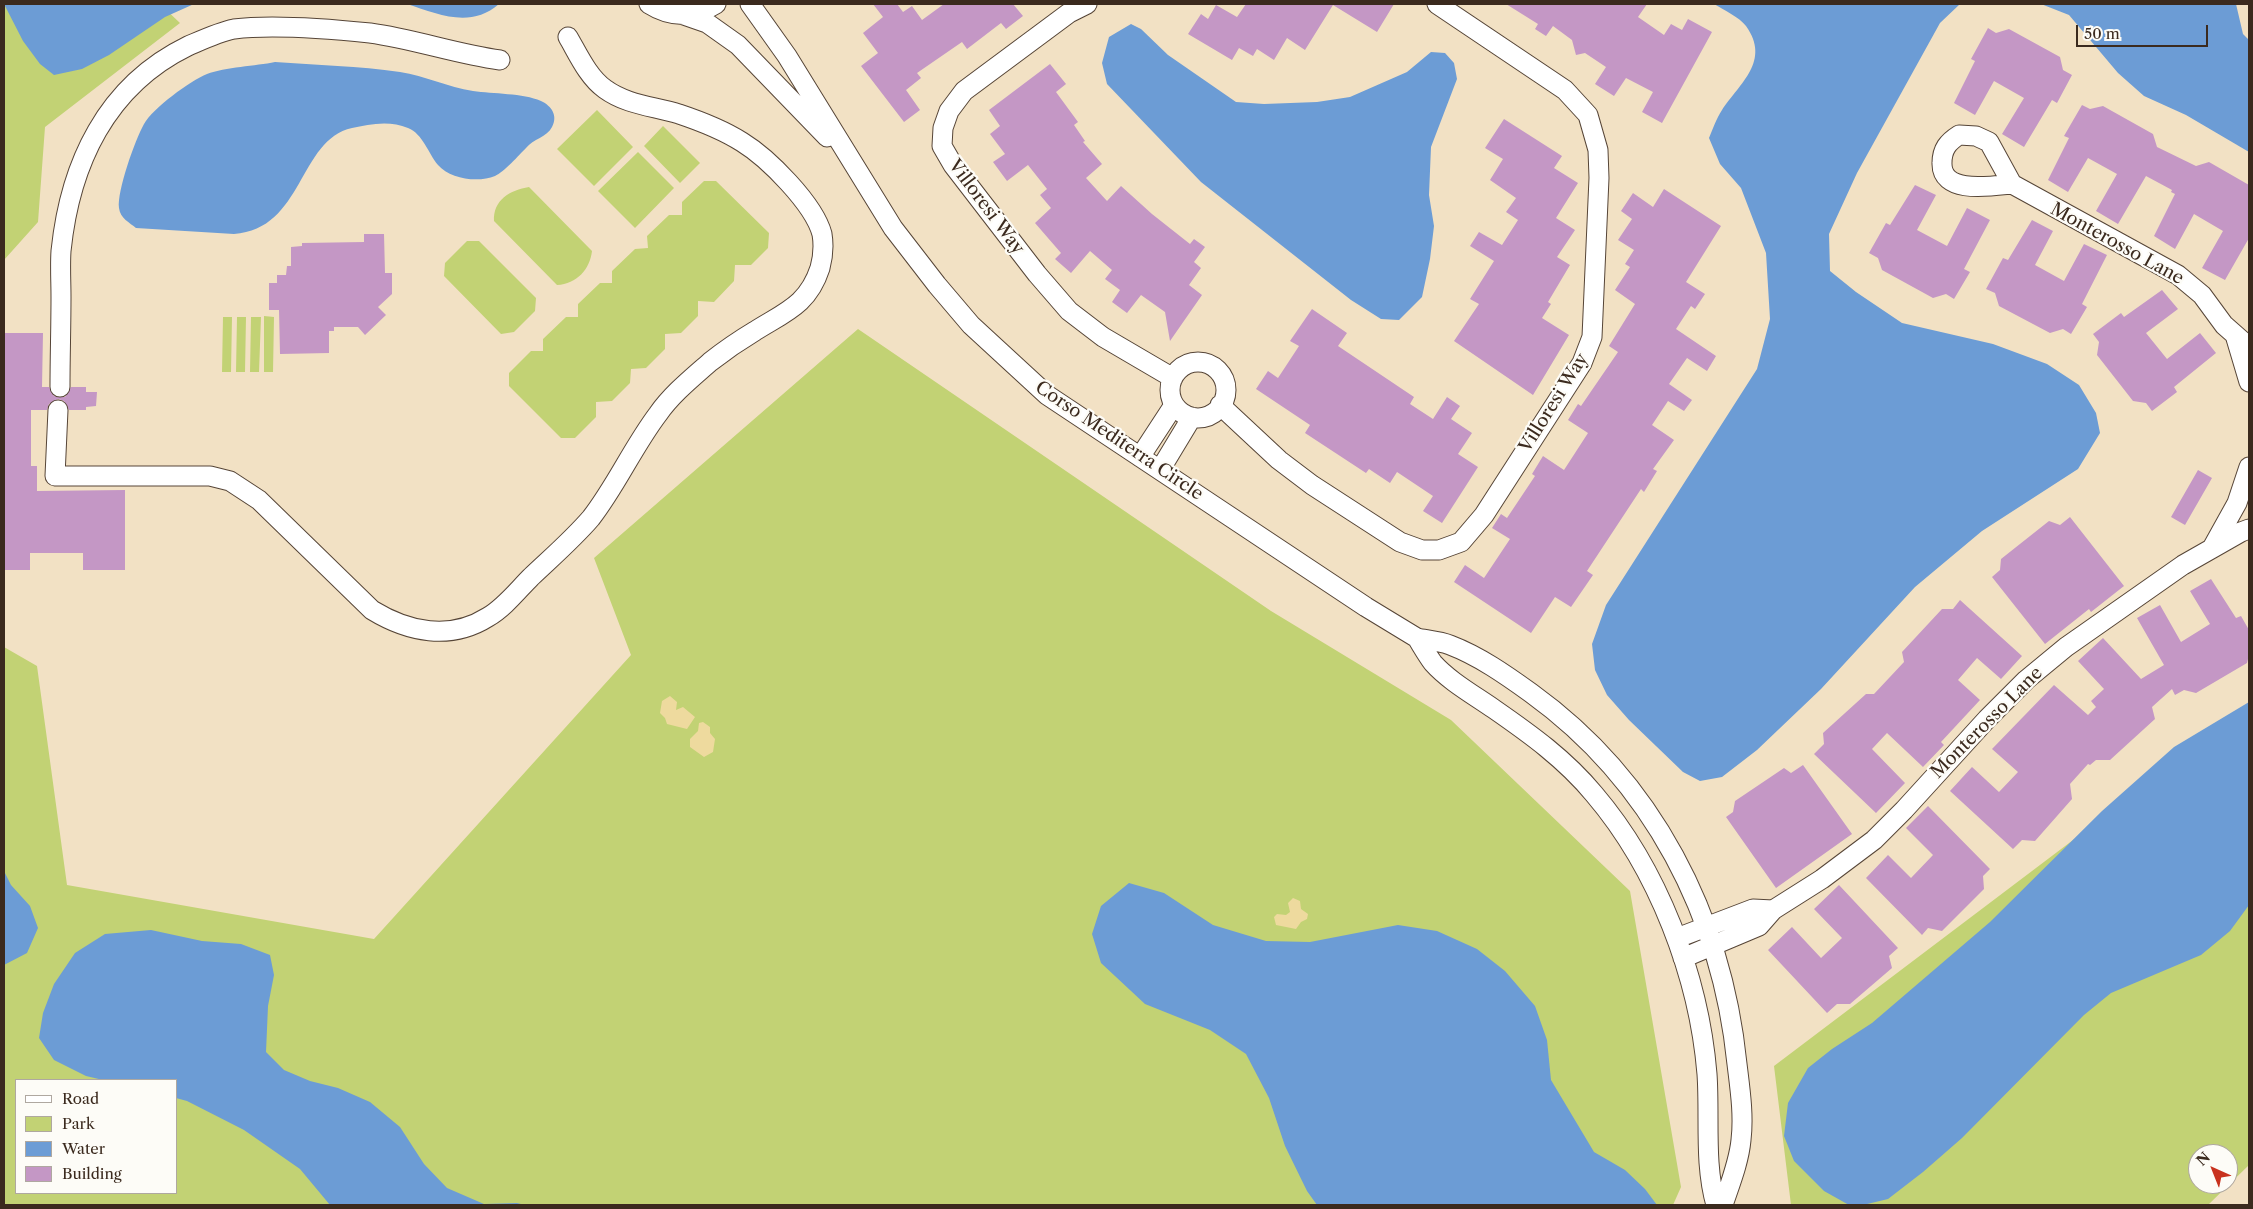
<!DOCTYPE html>
<html>
<head>
<meta charset="utf-8">
<style>
	body { margin:0 }
	#map { position:relative; width:2253px; height:1209px; overflow:hidden; background:#f2e1c4; font-family:"Libre Caslon Text",serif }
	canvas { display:block }
	.frame { position:absolute; inset:0; border:5px solid #3b2a1e; pointer-events:none }
	.legend { position:absolute; left:15px; top:1079px; width:162px; height:115px; box-sizing:border-box; background:#fdfcf7; border:1px solid #afa8a0; margin:0; padding:6px 9px; list-style:none; font-size:15px; color:#3b2a1e }
	.legend li { display:flex; align-items:center; gap:10px; height:25px }
	.legend b { width:25px; border:1px solid #afa8a0 }
	.north { position:absolute; left:2188px; top:1144px; width:50px; height:50px; box-sizing:border-box; background:#fdfcf7; border:1px solid #afa8a0; border-radius:50%; rotate:316deg; font-size:14px; font-weight:700; line-height:20px; text-align:center; color:#3b2a1e }
	.north::after { content:''; display:block; margin:auto; width:18px; height:22px; background:#c8321e; clip-path:polygon(50% 0,100% 100%,50% 72%,0 100%) }
	.scale { position:absolute; left:2076px; top:25px; width:132px; height:22px; box-sizing:border-box; border:2px solid #3b2a1e; border-top:0; padding-left:6px; font-size:15px; line-height:18px; white-space:nowrap; color:#3b2a1e; -webkit-text-stroke:4px #fdfcf7; paint-order:stroke }
</style>
</head>
<body>
<div id="map">
<canvas width="2253" height="1209"></canvas>
<div class="frame"></div>
<ul class="legend">
<li><b style="height:6px;background:#fff"></b>Road</li>
<li><b style="height:14px;background:#c2d274"></b>Park</li>
<li><b style="height:14px;background:#6c9cd5"></b>Water</li>
<li><b style="height:14px;background:#c497c5"></b>Building</li>
</ul>
<div class="north">N</div>
<div class="scale">50 m</div>
</div>
<script>
const c = document.querySelector('canvas').getContext('2d');
c.lineJoin = 'round';
function fillPath(path, color) { c.fillStyle = color; c.fill(path, 'evenodd'); }
function trace(path, color, width, dash) { c.strokeStyle = color; c.lineWidth = width; c.lineCap = dash ? 'butt' : 'round'; c.setLineDash(dash || []); c.stroke(path); }
function drawText(font, color, halo, rows, align = 'center') {
  c.font = font + ' "Libre Caslon Text",serif'; c.lineWidth = 4.5; c.setLineDash([]); c.textBaseline = 'middle'; c.strokeStyle = halo; c.fillStyle = color; for (const [text, x, y, turn = 0] of rows) {
    c.save(); c.translate(x, y); c.rotate((+turn || 0) * Math.PI / 180); c.textAlign = isNaN(turn) ? turn : align; if (halo) c.strokeText(text, 0, 0); c.fillText(text, 0, 0); c.restore();
  }
}
fillPath(new Path2D(`
	M4 4H160L180 23 45 127 38 222 4 260Z
	M597 110 633 147 594 186 557 149Z
	M663 126 700 163 680 183 644 146Z
	M638 152 674 188 635 228 598 191Z
	M704 181H716L769 233 768 248 751 265H735L734 281 714 302 698 301V316L681 333 665 334V349L646 368 631 369 630 383 612 401 596 402V417L575 438H561L509 386V373L531 351H543V339L566 317H578V304L600 283H612V271L635 249 648 248 647 236 669 215H682V202Z
	M529 187 592 251C590 269 577 284 557 285L494 221C493 200 510 190 529 187Z
	M467 241H479L536 298 535 311 514 332 501 334 444 276 445 263Z
	M264 316 274 317 273 372H264Z
	M223 317H232L231 372H222Z
	M237 317H246L245 372H236Z
	M251 317H261L259 372H250Z
	M858 329 1271 611 1451 720 1630 891 1681 1187 1673 1205H4V647L37 666 67 885 374 939 631 655 594 558ZM16 1080H176V1193H16Z
	M2249 707V1165L2208 1205H1791L1774 1066ZM2198 1154H2228V1184H2198Z`), '#c2d274');
fillPath(new Path2D(`
	M670 696 677 702 676 710 683 707 695 717 687 729 667 724 665 718 660 713 662 701Z
	M703 722 710 727V733L715 739 713 752 704 757 690 747V739L698 731 699 723Z
	M1293 898 1300 901 1301 909 1308 914 1307 919 1301 922 1296 929 1276 925 1274 917 1277 914 1286 915 1290 912 1288 903Z`), '#eeda9e');
fillPath(new Path2D(`
	M4 4H194L165 17 109 55 82 69 54 75 40 64 23 41Z
	M407 4H499C470 29 438 14 407 4Z
	M1714 4H1960L1940 23 1857 173 1829 234 1830 271 1856 292 1902 323 1993 344 2047 364 2079 385 2096 413 2100 433 2078 469 1982 531 1915 587 1821 689 1757 750 1722 777 1700 781 1683 772 1629 720 1607 695 1595 670 1592 644 1606 605 1757 369 1770 319 1766 253 1741 188 1720 164 1709 138C1713 129 1716 119 1722 110 1740 83 1771 61 1746 26 1739 17 1724 10 1714 4Z
	M2041 4H2236L2243 34 2249 40V152L2186 115 2144 96 2118 73 2069 15Z
	M1131 24 1141 29 1168 55 1236 102 1264 104 1317 102 1350 97 1407 72 1431 52 1445 53 1454 63 1457 79 1431 147 1429 195 1434 226 1430 259 1422 297 1399 320 1381 319 1351 300 1201 182 1107 84 1102 63 1109 37Z
	M275 62C316 65 359 66 400 72 425 76 448 87 473 91 493 94 523 93 541 101 552 106 558 116 552 127 547 137 533 139 526 148 519 155 504 172 495 176 478 183 450 179 438 165 428 153 423 134 408 128 390 120 369 124 352 128 298 140 304 229 234 234L136 228C130 223 120 218 119 208 117 191 135 140 144 124 153 108 190 81 207 74 225 67 256 66 275 62Z
	M2249 702V905L2230 931 2201 955 2111 993 2084 1015 1962 1138 1923 1172 1888 1199 1863 1205H1849L1824 1191 1794 1161 1784 1136 1788 1103 1808 1068 1832 1049 1872 1023 1990 922 2102 811 2174 747Z
	M4 871 11 885 30 906 38 928 27 953 4 965Z
	M1129 883 1164 893 1213 925 1266 941 1310 942 1398 925 1437 931 1477 949 1505 971 1535 1006 1547 1040 1551 1080 1594 1152 1625 1170 1645 1189 1657 1205H1317L1307 1191 1285 1146 1269 1098 1246 1054 1210 1030 1145 1004 1101 963 1092 934 1101 906Z
	M151 930 202 941 241 944 270 955 274 975 268 1006 266 1052 284 1070 310 1081 338 1088 370 1102 400 1127 424 1164 447 1188 484 1204 517 1203 525 1205H330L300 1169 244 1130 187 1101 176 1098V1080H103L86 1076 54 1060 39 1038 43 1013 54 984 75 953 105 934Z`), '#6c9cd5');
fillPath(new Path2D(`
	M873 4H897L903 12 912 6 922 20 944 4H1013L1023 16 1006 29 1001 23 967 49 962 42 917 73 921 78 906 90 920 110 904 122 861 66 878 53 863 33 883 17Z
	M1246 4H1394L1377 32 1333 5 1305 50 1287 38 1274 60 1257 49 1253 56 1239 48 1232 60 1188 34 1201 14 1208 19 1216 5 1237 17Z
	M1506 4H1647L1638 17 1664 35 1671 24 1682 30 1688 19 1712 32 1662 123 1642 112 1653 92 1626 78 1614 96 1595 84 1606 67 1585 53 1576 55 1572 40 1553 26 1546 36 1535 29 1538 24Z
	M1988 28 1996 33 2009 29 2060 57 2063 70 2072 75 2057 103 2052 100 2024 147 2002 134 2024 98 1994 81 1975 115 1954 103 1975 61 1971 59Z
	M1050 64 1066 84 1056 92 1078 122 1074 125 1085 141 1083 142 1102 164 1086 178 1107 201 1121 186 1152 214 1190 244 1194 239 1205 247 1194 262 1201 268 1189 285 1202 295 1170 341 1165 312 1141 295 1127 313 1112 302 1120 290 1105 279 1112 270 1090 251 1071 273 1055 259 1061 253 1035 223 1051 208 1040 195 1047 189 1028 165 1007 181 993 162 1005 154 990 134 1000 126 989 110Z
	M2082 105 2090 109 2103 106 2153 134 2157 147 2196 166 2209 162 2249 185V238L2225 280 2202 268 2223 231 2194 214 2175 249 2154 236 2175 194 2171 192 2172 190 2146 176 2118 224 2096 211 2117 174 2088 158 2068 192 2048 180 2069 138 2064 136Z
	M1504 119 1562 156 1554 168 1578 183 1556 218 1575 230 1557 257 1570 265 1548 302 1551 304 1542 318 1569 335 1533 395 1454 341 1479 304 1470 299 1494 261 1470 246 1479 232 1502 245 1518 220 1506 212 1516 198 1490 180 1503 159 1485 148Z
	M1915 185 1936 195 1917 230 1947 246 1967 208 1990 220 1964 269 1970 272 1954 299 1946 294 1933 298 1882 270 1878 258 1869 253 1886 223 1890 225Z
	M1664 189 1721 226 1686 282 1705 294 1695 309 1691 306 1676 329 1716 356 1707 371 1687 358 1669 384 1692 400 1684 411 1668 401 1652 425 1674 440 1653 469 1657 471 1644 492 1641 489 1587 571 1593 575 1571 607 1555 597 1531 633 1454 582 1465 565 1484 578 1510 539 1492 528 1501 514 1507 518 1535 476 1532 474 1543 456 1564 470 1588 433 1568 420 1578 404 1581 406 1618 352 1609 346 1635 304 1615 290 1630 267 1625 264 1634 250 1618 240 1632 219 1621 211 1633 193 1653 207Z
	M2032 220 2053 231 2035 265 2064 281 2084 244 2107 255 2082 304 2087 307 2071 334 2063 329 2050 333 1999 306 1995 293 1986 289 2003 258 2008 260Z
	M364 234H384L385 273H392V294L378 307 386 315 365 335 358 327H334V331H329V353L280 354 279 310H269V283H277V275H286L287 266H291V247L302 246V243L364 242Z
	M2162 290 2178 309 2146 333 2167 359 2200 333 2216 353 2174 387 2177 392 2152 411 2146 403 2133 401 2097 355 2099 342 2093 334 2121 313 2124 317Z
	M1312 309 1347 333 1338 346 1414 397 1410 404 1433 419 1447 397 1460 406 1451 419 1472 433 1458 454 1478 467 1442 523 1423 511 1433 496 1397 472 1390 483 1369 469 1366 473 1305 433 1310 425 1256 389 1268 371 1278 378 1299 346 1290 341Z
	M4 333H43L42 387H49L54 396 65 397 71 387H86V392H97L96 406 86 407V410H69L64 401 58 399 49 404 47 410H31V466H37V491L125 490V570H83V553H30V570H4Z
	M2198 470 2212 478 2185 525 2171 517Z
	M2070 517 2124 586 2091 612 2089 609 2045 644 1992 577 2000 570 2001 559 2049 521 2060 525Z
	M2211 579 2236 618 2241 616 2249 630V655L2247 663 2196 693 2184 690 2175 695 2172 689 2152 707 2155 719 2110 760H2096L2090 765 2088 764 2070 784 2072 799 2035 841 2022 840 2013 849 1950 791 1972 767 1999 792 2018 772 1992 749 2054 685 2088 715 2096 707 2091 701 2104 689 2078 661 2103 638 2141 679 2164 665 2137 618 2160 605 2181 642 2210 624 2190 591Z
	M1960 600 2022 656 2001 679 1977 658 1958 680 1980 700 1941 742 1944 745 1923 767 1887 733 1872 749 1905 783 1876 813 1814 754 1824 744 1823 733 1866 694H1874L1904 662 1902 652 1942 609H1953Z
	M1803 765 1852 834 1776 888 1726 817 1733 812 1735 801 1784 768 1791 773Z
	M1928 806 1990 869 1983 876 1984 889 1942 931 1928 928 1922 935 1866 878 1888 855 1911 878 1933 855 1906 828Z
	M1839 885 1898 948 1889 956 1892 968 1850 1004H1837L1827 1013 1768 950 1792 927 1821 958 1842 938 1814 909Z`), '#c497c5');
const street = new Path2D(`
	M649 4C671 18 694 18 716 4
	M750 4 787 56 893 228 937 285 971 325 1047 395 1366 607 1417 638
	M1087 4 1069 13 964 91 949 111 943 128 942 146 953 165 1037 274 1069 311 1103 337 1173 378
	M684 15 707 23 738 45 827 137
	M2012 184C1992 186 1941 195 1942 163 1942 149 1948 142 1959 135L1976 136 1989 142 2012 184 2178 275 2202 295 2224 325 2249 347
	M2235 335 2249 382
	M1170 390a28 28 0 1 1 56 0a28 28 0 1 1-56 0Z
	M60 387C60 357 61 327 61 297 61 282 60 266 61 251 70 164 106 86 188 46 202 40 219 32 234 29 273 24 331 29 370 33 414 39 456 54 500 60
	M1220 405 1279 460 1312 485 1400 542 1422 550H1439L1461 542 1484 515 1582 363 1592 337 1599 178 1598 150 1588 115 1565 90 1437 4
	M58 410 55 476H210L230 481 259 500 372 610C408 632 450 641 488 617 504 608 518 590 531 577 551 558 573 539 591 518 616 486 633 447 658 414 672 394 692 378 710 362 724 351 740 340 755 331 785 312 808 305 820 268 823 257 824 246 822 234 814 204 768 158 742 142 723 130 700 121 679 114 653 106 627 105 605 89 588 77 578 54 568 37
	M1140 457 1174 405
	M1160 470 1192 417
	M2212 548 2237 503 2249 467
	M1677 938 1753 909 1773 910
	M1683 958 1759 926 1773 910 1822 879 1874 840 1904 810 1987 719 2026 680 2066 647 2183 565 2241 532 2249 529
	M1716 1205C1704 1164 1710 1117 1707 1074 1699 976 1658 869 1594 794 1565 759 1530 734 1494 709 1474 695 1449 681 1433 663 1427 655 1422 646 1417 638 1427 640 1440 641 1450 645 1479 656 1506 675 1531 693 1653 781 1722 916 1737 1064 1740 1089 1744 1115 1741 1140 1739 1162 1730 1184 1723 1205`);
trace(street, '#564537', 21);
trace(street, '#fff', 19);
drawText('18px', '#3b2a1e', '#fdfcf7', [
	["Villoresi Way",986,207,53],
	["Monterosso Lane",2117,244,29],
	["Villoresi Way",1554,403,-58],
	["Corso Mediterra Circle",1119,441,34],
	["Monterosso Lane",1987,723,-45]
]);
</script>
</body>
</html>
